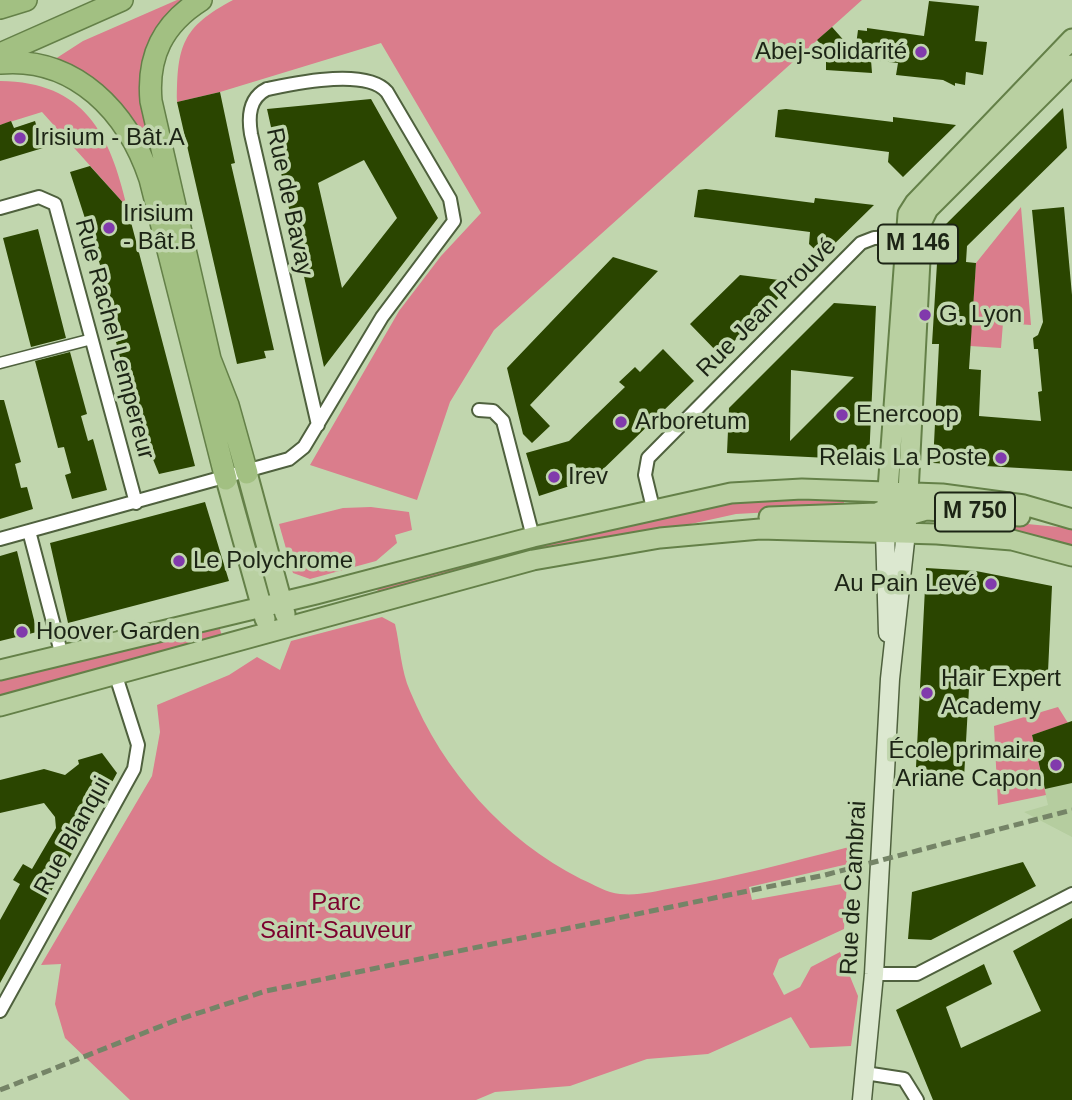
<!DOCTYPE html>
<html>
<head>
<meta charset="utf-8">
<style>
	body { margin:0 }
	canvas { display:block; background:#c1d6ae }
</style>
</head>
<body>
<canvas width="1072" height="1100"></canvas>
<script>
const c = document.querySelector('canvas').getContext('2d');
c.lineJoin = 'round';
function fillPath(path, color) { c.fillStyle = color; c.fill(path, 'evenodd'); }
function trace(path, color, width, dash) { c.strokeStyle = color; c.lineWidth = width; c.lineCap = dash ? 'butt' : 'round'; c.setLineDash(dash || []); c.stroke(path); }
function drawText(font, color, halo, rows, align = 'center') {
  c.font = font + ' Helvetica,sans-serif'; c.lineWidth = 7; c.setLineDash([]); c.textBaseline = 'middle'; c.strokeStyle = halo; c.fillStyle = color; for (const [text, x, y, turn = 0] of rows) {
    c.save(); c.translate(x, y); c.rotate((+turn || 0) * Math.PI / 180); c.textAlign = isNaN(turn) ? turn : align; if (halo) c.strokeText(text, 0, 0); c.fillText(text, 0, 0); c.restore();
  }
}
fillPath(new Path2D(`
	M1072 721V837L1024 812 1048 805 1032 735Z`), '#b5cd9f');
fillPath(new Path2D(`
	M177 0H188C174 12 159 24 150 40 136 66 150 141 155 171L52 61 83 41Z
	M233 0H862L494 330 450 402 417 500 310 465 399 311 441 256 481 213 381 43 220 92 177 102C177 46 182 27 233 0Z
	M0 81C85 82 110 134 127 207L42 112 0 125Z
	M1021 207 1031 325 1003 323 1001 348 970 346 976 263Z
	M844 498V508L736 514 378 593 377 587 536 544 735 501Z
	M371 507 409 512 412 530 395 535 397 543 376 561 310 579 293 573 279 524 343 508Z
	M946 516 1068 528 1072 529V548L945 526Z
	M382 617 395 624C400 645 401 671 410 691 443 771 504 840 581 879 593 884 607 893 620 894 638 896 656 891 673 888 732 878 790 862 849 847L848 864 749 887 752 900 847 883 844 929 779 959 773 974 784 995 800 987 811 967 840 952 858 996 851 1046 810 1048 791 1017 708 1054 647 1059 570 1086 495 1092 476 1100H130L65 1038 55 1004 61 964 41 965 152 776 160 732 157 705 229 675 257 657 280 670 291 641Z
	M219 626 222 636 0 700V678Z
	M1058 707 1068 723 1032 735 1046 795 998 805 994 726Z`), '#da7d8c');
fillPath(new Path2D(`
	M929 1 979 6 975 41 987 42 983 75 966 72 965 85 955 83V86L943 80 896 75 898 63 871 60 872 73 826 70V50L817 40 832 27 855 53 858 30 867 31V28L924 36Z
	M220 92 235 163 231 164 274 350 264 351 266 358 237 364 177 102Z
	M371 99 438 218 324 367 267 109ZM364 160 397 218 342 288 318 183Z
	M1063 108 1067 148 967 246 966 262 976 263 969 369 981 370 979 416 1041 421 1038 392 1042 391 1038 349H1034L1033 338 1038 335 1043 322 1032 210 1064 207 1072 295V471L933 463 939 344H932L939 231Z
	M786 109 893 122V117L956 125 903 177 888 162 889 152 775 137 778 110Z
	M11 121 14 128 35 121 43 148 0 161V125Z
	M90 166 127 207 195 466 159 474 136 418 116 342 124 339 70 172Z
	M706 189 814 203 815 198 874 205 822 256 809 244 810 232 694 217 698 190Z
	M38 229 66 338 31 347 3 238Z
	M613 257 658 271 530 405 550 426 532 443 523 434 507 368Z
	M740 275 795 282 720 355 690 324Z
	M834 303 876 306 869 460 727 453 729 408ZM791 370 854 377 790 441Z
	M663 349 694 381 594 478 539 496 526 453 569 441 625 387 619 382 635 367 640 372Z
	M70 352 87 414 81 416 88 441 93 439 107 490 72 499 65 475 71 473 64 447 58 448 35 361Z
	M0 400H4L21 462 15 464 21 488 27 487 33 509 0 519Z
	M205 502 229 581 68 623 50 543Z
	M17 551 37 632 0 641V556Z
	M926 568 976 571 1052 586 1048 672 1008 687 1009 672 970 670 964 778 916 767Z
	M1072 721V783L1045 789 1032 735Z
	M102 753 117 773 105 795 100 792 86 804 88 816 85 830 0 983V920L20 884 13 880 23 864 32 869 56 828 55 817 44 803 0 813V780L44 769 65 775 79 764 78 760Z
	M1023 862 1036 886 931 940 908 939 912 892Z
	M1072 918V1100H933L896 1010 984 964 992 984 946 1007 961 1048 1041 1011 1013 951Z`), '#2a4500');
const pedestrian = new Path2D(`
	M0 363 92 339`);
const minor = new Path2D(`
	M0 208 39 197 55 204 136 503
	M479 410 493 411 503 421 533 537
	M653 508 645 475 648 458 861 243 874 238 905 237
	M29 531 62 656
	M0 539 289 459 304 447 382 317 454 221 450 199 387 92C366 68 297 83 267 89 249 98 248 116 251 134L318 425
	M874 974H917L1072 894
	M0 1011 134 769 138 745 115 673
	M865 1073 904 1079 917 1100`);
const secondary = new Path2D(`
	M885 531 888 633
	M862 1100 874 974 890 679 906 532`);
const primary = new Path2D(`
	M247 473 285 614
	M226 479 265 619
	M769 517 877 513 895 505
	M898 518 926 510 1020 516
	M885 531 908 214 915 203 1072 39
	M906 532 922 221 928 209 1072 65
	M0 670 316 594 533 537 731 493 802 489 942 494 1024 505 1072 519
	M0 706 533 560 660 538 760 529 937 534 1012 540 1072 556`);
const trunk = new Path2D(`
	M201 0C163 24 147 56 151 101L210 359 228 405 247 473
	M0 8 26 0
	M0 54 122 0
	M0 63C76 56 128 113 150 179L226 479`);
trace(pedestrian, '#4f613e', 13);
trace(minor, '#4f613e', 16);
trace(secondary, '#4f613e', 21);
trace(primary, '#648048', 23);
trace(trunk, '#648048', 24);
trace(pedestrian, '#fff', 10);
trace(minor, '#fff', 12);
trace(secondary, '#dce8d0', 18);
trace(primary, '#b9d0a1', 19);
trace(trunk, '#a2c082', 21);
trace(new Path2D(`
	M0 1090 174 1021 266 991 825 875 1072 810`), '#758467', 5, [10, 5]);
for (const [x, y, r, color] of [
	[921,52,7,"#813aac"],
	[20,138,7,"#813aac"],
	[109,228,7,"#813aac"],
	[925,315,7,"#813aac"],
	[842,415,7,"#813aac"],
	[621,422,7,"#813aac"],
	[1001,458,7,"#813aac"],
	[554,477,7,"#813aac"],
	[179,561,7,"#813aac"],
	[991,584,7,"#813aac"],
	[22,632,7,"#813aac"],
	[927,693,7,"#813aac"],
	[1056,765,7,"#813aac"]
]) { const dot = new Path2D(); dot.arc(x, y, r, 0, 2 * Math.PI); c.fillStyle = color; c.fill(dot); trace(dot, '#c1d6ae', 2.5); }
for (const [x, y, w] of [
	[918,244,80],
	[975,512,80]
]) { const box = new Path2D(); box.roundRect(x - w / 2, y - 19.5, w, 39, 5); c.fillStyle = '#c1d6ae'; c.fill(box); trace(box, '#1c2415', 2); }
drawText('bold 23px', '#1c2415', null, [
	["M 146",918,244],
	["M 750",975,512]
]);
drawText('24px', '#1c2415', '#c1d6ae', [
	["Abej-solidarité",907,52,"right"],
	["Irisium - Bât.A",34,138],
	["Irisium",123,214],
	["- Bât.B",123,242],
	["G. Lyon",939,315],
	["Enercoop",856,415],
	["Arboretum",635,422],
	["Relais La Poste",987,458,"right"],
	["Irev",568,477],
	["Le Polychrome",193,561],
	["Au Pain Levé",977,584,"right"],
	["Hoover Garden",36,632],
	["Hair Expert",941,679],
	["Academy",941,707],
	["École primaire",1042,751,"right"],
	["Ariane Capon",1042,779,"right"]
], 'left');
drawText('24px', '#1c2415', '#c1d6ae', [
	["Rue de Bavay",289,202,78],
	["Rue Jean Prouvé",767,308,-45],
	["Rue Rachel Lempereur",114,339,75],
	["Rue Blanqui",73,836,-61],
	["Rue de Cambrai",854,888,-87]
]);
drawText('24px', '#7b002d', '#c1d6ae', [
	["Parc",336,903],
	["Saint-Sauveur",336,931]
]);
</script>
</body>
</html>
